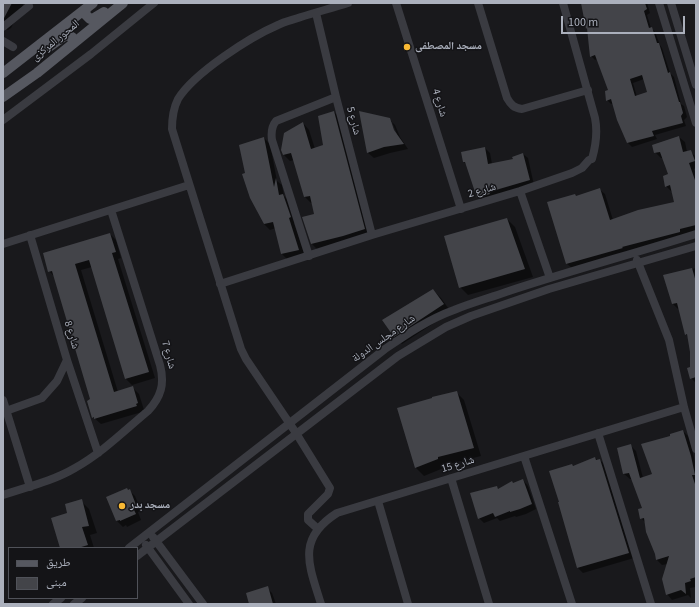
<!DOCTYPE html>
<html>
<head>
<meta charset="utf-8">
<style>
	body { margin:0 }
	#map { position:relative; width:699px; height:607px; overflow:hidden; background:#19191c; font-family:"Source Sans 3","Noto Naskh Arabic",sans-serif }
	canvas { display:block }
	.frame { position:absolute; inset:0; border:4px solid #abb0bc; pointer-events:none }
	.legend { position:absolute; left:8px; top:547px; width:130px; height:52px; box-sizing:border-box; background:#141417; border:1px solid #505259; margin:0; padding:5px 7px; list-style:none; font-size:12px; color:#abb0bc }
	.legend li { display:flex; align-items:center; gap:8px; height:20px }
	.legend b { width:20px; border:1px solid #505259 }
	.scale { position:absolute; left:561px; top:16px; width:124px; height:18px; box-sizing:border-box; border:2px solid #abb0bc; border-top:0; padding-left:5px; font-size:12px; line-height:14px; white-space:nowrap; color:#abb0bc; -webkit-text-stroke:3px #141417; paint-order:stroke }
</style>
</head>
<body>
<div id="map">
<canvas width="699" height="607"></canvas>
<div class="frame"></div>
<ul class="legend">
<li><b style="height:5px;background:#565860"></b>طريق</li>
<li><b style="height:11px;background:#434449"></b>مبنى</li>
</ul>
<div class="scale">100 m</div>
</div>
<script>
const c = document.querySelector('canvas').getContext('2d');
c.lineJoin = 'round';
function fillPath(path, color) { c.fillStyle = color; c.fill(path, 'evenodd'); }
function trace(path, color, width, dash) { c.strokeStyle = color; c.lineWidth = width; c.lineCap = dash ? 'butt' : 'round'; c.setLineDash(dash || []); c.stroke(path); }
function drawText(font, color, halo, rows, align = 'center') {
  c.font = font + ' "Source Sans 3","Noto Naskh Arabic",sans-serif'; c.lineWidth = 3; c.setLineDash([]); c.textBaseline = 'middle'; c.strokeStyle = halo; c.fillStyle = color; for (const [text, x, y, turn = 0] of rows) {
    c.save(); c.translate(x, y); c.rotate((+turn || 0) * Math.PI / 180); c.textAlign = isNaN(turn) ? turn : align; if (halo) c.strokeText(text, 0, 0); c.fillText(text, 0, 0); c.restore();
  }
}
fillPath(new Path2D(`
	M3 3H24L11 28 8 30 3 28Z
	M582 3H647L650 13 647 15 651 28 655 32 660 45 662 48 670 73 674 77 681 104 684 106 687 117 684 120 686 126 655 135 657 139 632 147 628 143 614 103 611 104 607 100 609 90 598 59 595 60 591 56 588 30 586 28ZM644 79 648 93 637 97 633 83Z
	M334 112 340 118 370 235 318 250 312 244 304 218 315 215 312 203H311L305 197 294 160 290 161 284 155 303 123 309 130 315 149 324 145Z
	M389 119 395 125 400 137 408 149 390 153 374 158 368 153ZM390 122H392L397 134 395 135Z
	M679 137 685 142 687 152 690 151 696 157V168L694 169 696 174V232L573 269 567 264 576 197 599 189 605 194 613 220 675 202 672 192 666 186 669 175 663 158H661L655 152Z
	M264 138 270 144 277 181 282 185 284 196 289 201 296 223H294L305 256 288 260 282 254 276 228 270 230 264 224 246 174 240 146Z
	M485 148 490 153 492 164 514 160 523 154 528 158 534 185 482 202 478 198 467 165 464 162Z
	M507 219 515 227 533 277 468 295 460 287Z
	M110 234 116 240 121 258 118 259 155 378 132 385 126 379 92 267 81 270 118 392 132 387 139 394 144 410H142V412L101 424 93 417 91 400 55 277 49 271Z
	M696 268V383L691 378V351L688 337 686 334 679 308 678 309 673 304 664 276Z
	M433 290 441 298 451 312 402 344 394 336Z
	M456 392 464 400 481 456 445 465 446 467 424 476 416 468Z
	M683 431 689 437 696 466V587L690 588 691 598 688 595 672 600 667 594 668 564 662 565 657 560 656 553 645 522 641 518 644 509 632 479H630L624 474 618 449 630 445 636 451 643 478 654 475 672 436Z
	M595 458 598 460H600L606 466 634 558 583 573 578 568 572 465 574 466Z
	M523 480 528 486 536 509 526 514 516 517 515 516 500 521 497 518 484 523 479 518 497 487 499 490Z
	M129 490 135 496 141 511 138 512 141 520 127 527 126 525 123 527 117 521 107 498Z
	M81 501 89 509 97 533 90 535 94 548H61L69 514Z
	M267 588 272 593 276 604H250Z`), '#0007');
fillPath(new Path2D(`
	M3 3H12L3 20Z
	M581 3H645L647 9 644 11 649 28 652 27 657 43H659L668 73 670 72 679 102H680L683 113 681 116 683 123 652 131 654 136 627 143 617 120 611 99 606 101 605 91 608 90 595 55 590 57 587 28 586 29ZM642 75 647 92 635 96 630 79Z
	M334 111 365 229 343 236 311 244 302 217 314 214 310 196 304 197 291 153 283 155 281 150 284 133 303 122 311 149 323 145 318 116Z
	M359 111 390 118 394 130 404 144 384 147 367 153Z
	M679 136 683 152 691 150 695 161 689 163 696 183V225L680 229V232L622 247 623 248 566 264 547 202 575 194 576 196 600 188 610 220 638 210 674 202 670 185 665 187 663 176 668 174 660 152 654 153 652 145Z
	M264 137 274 187 276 178 279 195 283 194 291 217 289 218 299 250 281 254 273 222 264 224 250 198 242 174 245 173 239 145Z
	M485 147 488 164 513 159 512 157 523 153 530 180 489 192 490 194 477 198 465 162H463L461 152Z
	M507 218 525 269 459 288 444 236Z
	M110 233 116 252 112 253 149 372 125 379 89 260 75 264 114 392 133 386 138 403 136 404 137 406 94 419V417L92 418 87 401 90 399 52 271 48 272 43 253Z
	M692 268 696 282V377L690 379 687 368 690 367V352L687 334 685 335 677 303 672 304 663 275Z
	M433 289 444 304 394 337 382 320Z
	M457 391 474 448 438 457V459L415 468 397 408 432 398V397Z
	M683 430 691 456 695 475H692L696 487V577L690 579 691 581 685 583 686 594 681 590 666 595 662 579 669 556 656 560 655 554 646 532 644 518 640 519 638 509 642 508 629 473 623 474 617 448 631 444 640 478 652 474 641 444 670 436V434Z
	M595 457 596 460 600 459 629 553 577 568 558 502H559L549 471 572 464 573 466Z
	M523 479 532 504 520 509 510 512V511L495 517 493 513 478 519 470 493 497 486 498 489 512 481 513 483Z
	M127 488 128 490 130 489 136 505 132 506 136 514 120 521V520L116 521 106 497Z
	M82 499 89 526 82 527 88 545 78 548H60L51 518 67 513 65 504Z
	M268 586 273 604H249L246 593Z`), '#434449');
trace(new Path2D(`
	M396 3 461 209
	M478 3 507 98C511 105 514 108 522 109L588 90
	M659 3 696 123
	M671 3 696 85
	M316 13 336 97 372 235
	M3 27 29 6
	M3 41 13 47
	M3 120 91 54 154 3
	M520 191 550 278
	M3 244 189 185
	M309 256 272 140C271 133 271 127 276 121L336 97
	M637 260 669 340 684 407 696 449
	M220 284 372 235 520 191 572 173 582 168 589 160 592 159C596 145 598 133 595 118L563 3
	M67 360 98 453
	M3 400 30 487
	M6 411 42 398 57 381 67 360 30 235
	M598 433 651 604
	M524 456 572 604
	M451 478 489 604
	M3 495C27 487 53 481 75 468 102 453 125 430 148 411 161 397 165 384 160 365L111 210
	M378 501 408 604
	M318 529 308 520V514L328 494 330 488 296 433 246 359 241 349 172 129C172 119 173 109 178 99 194 73 250 37 278 25 285 21 293 20 301 17 317 12 332 8 348 3
	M153 537 203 604
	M146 545 189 604
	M129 548 385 349C407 334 429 319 454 310 471 303 489 298 506 292 569 271 633 254 696 234
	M137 556 398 356 446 327 471 316 549 289 696 246
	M53 604 61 598
	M74 604 82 598
	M321 604C309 565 296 539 337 513L684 407`), '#3a3b41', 8);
trace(new Path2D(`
	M86 9 85 14 90 19 94 18 104 12
	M41 44 49 47 66 35 72 37 73 43
	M3 73 93 3
	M3 97 37 73 123 3`), '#565860', 10);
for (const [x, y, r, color] of [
	[407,47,4,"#f9b934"],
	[122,506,4,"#f9b934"]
]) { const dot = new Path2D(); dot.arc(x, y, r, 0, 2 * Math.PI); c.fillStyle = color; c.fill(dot); trace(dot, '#141417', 1.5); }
drawText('11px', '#abb0bc', '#141417', [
	["المحور المركزى",56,41,-39],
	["شارع 4",439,103,73],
	["شارع 5",353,121,75],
	["شارع 2",482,191,-16],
	["شارع 8",71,335,73],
	["شارع مجلس الدولة",384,339,-35],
	["شارع 7",168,355,75],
	["شارع 15",458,465,-17]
]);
drawText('bold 11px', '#abb0bc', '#141417', [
	["مسجد المصطفى",415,47],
	["مسجد بدر",130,506]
], 'left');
</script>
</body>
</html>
